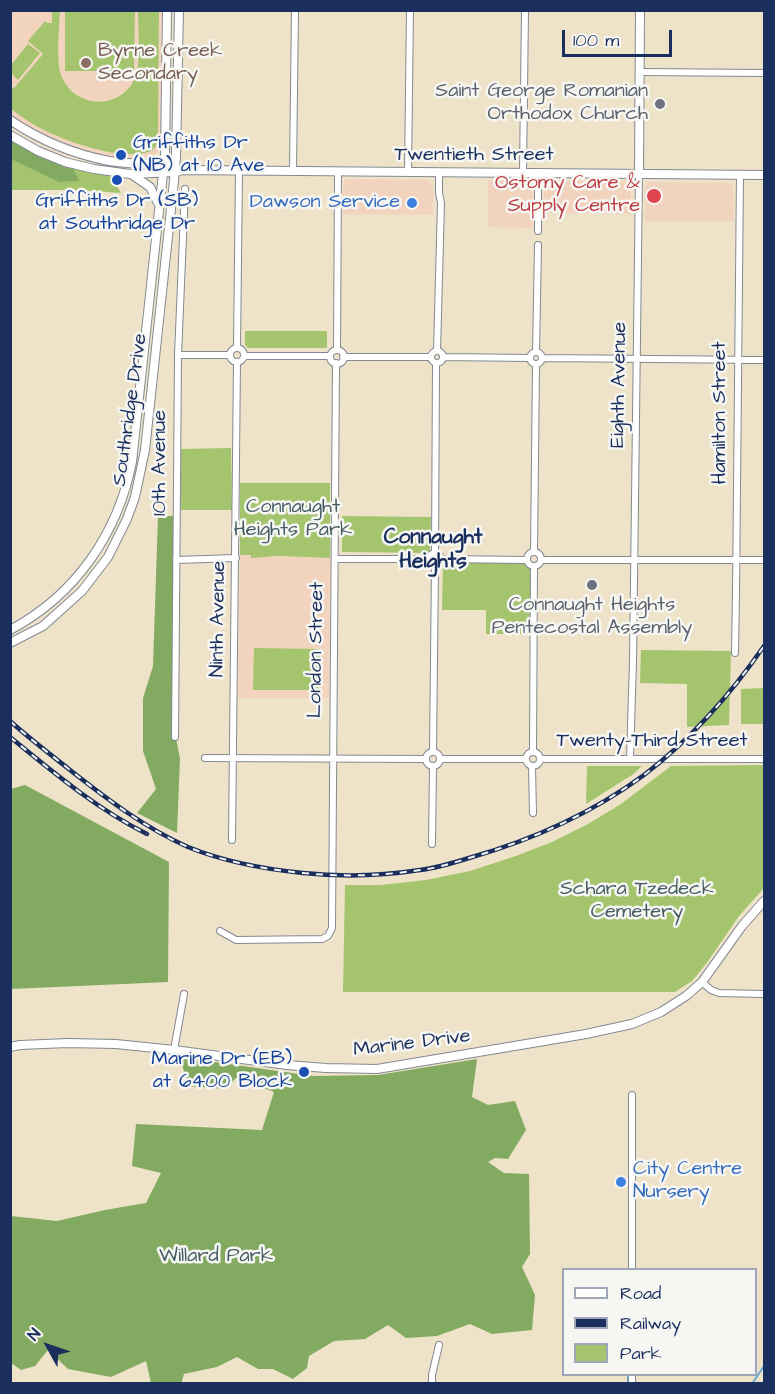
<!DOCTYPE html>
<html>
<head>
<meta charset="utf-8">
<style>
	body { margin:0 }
	#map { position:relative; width:775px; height:1394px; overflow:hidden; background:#eee3c8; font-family:"Architects Daughter",sans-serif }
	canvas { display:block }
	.frame { position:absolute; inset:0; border:12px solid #1b2f5e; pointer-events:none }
	.legend { position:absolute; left:562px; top:1268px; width:195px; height:108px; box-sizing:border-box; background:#f6f6f2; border:2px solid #9ea6b7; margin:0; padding:8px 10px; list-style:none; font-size:18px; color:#1b2f5e }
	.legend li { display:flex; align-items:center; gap:12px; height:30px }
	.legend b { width:30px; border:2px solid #9ea6b7 }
	.north { position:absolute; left:18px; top:1316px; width:60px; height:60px; -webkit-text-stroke:4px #f6f6f2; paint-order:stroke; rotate:310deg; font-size:16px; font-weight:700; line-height:24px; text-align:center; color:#1b2f5e }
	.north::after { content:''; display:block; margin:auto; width:21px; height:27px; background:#1b2f5e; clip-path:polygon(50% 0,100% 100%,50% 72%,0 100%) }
	.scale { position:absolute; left:562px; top:30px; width:110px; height:27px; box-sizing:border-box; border:3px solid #1b2f5e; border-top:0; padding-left:8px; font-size:18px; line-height:21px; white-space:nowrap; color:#1b2f5e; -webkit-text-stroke:4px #f6f6f2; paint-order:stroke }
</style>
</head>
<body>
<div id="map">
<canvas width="775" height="1394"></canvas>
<div class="frame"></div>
<ul class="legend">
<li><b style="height:8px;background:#fff"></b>Road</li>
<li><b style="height:8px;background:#1b2f5e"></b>Railway</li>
<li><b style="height:16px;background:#a4c56e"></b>Park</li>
</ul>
<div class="north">N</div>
<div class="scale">100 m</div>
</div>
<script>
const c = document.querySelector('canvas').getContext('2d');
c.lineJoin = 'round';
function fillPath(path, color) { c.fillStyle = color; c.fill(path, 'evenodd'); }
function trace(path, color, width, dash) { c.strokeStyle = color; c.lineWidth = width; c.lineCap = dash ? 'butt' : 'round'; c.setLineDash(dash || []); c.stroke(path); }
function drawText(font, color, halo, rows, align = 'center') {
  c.font = font + ' "Architects Daughter",sans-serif'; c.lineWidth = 5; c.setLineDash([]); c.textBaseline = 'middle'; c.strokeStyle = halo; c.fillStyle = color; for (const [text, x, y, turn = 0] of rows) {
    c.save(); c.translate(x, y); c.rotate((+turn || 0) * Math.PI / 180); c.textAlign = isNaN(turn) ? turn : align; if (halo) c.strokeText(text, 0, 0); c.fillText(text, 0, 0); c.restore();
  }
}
fillPath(new Path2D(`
	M10 11H162L161 144 158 152 151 157 141 159 113 157 97 154 80 150 50 139 25 125 11 115Z
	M347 179 427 180 430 182 433 188V215L342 214 343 185 344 181Z
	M488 180 527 181 531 183 533 187V228L488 227Z
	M549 181H626L631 185V214L543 213 544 186 545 183Z
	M650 182 730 183 733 187 734 221H645V187L647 183Z
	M240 555 330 558 329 698H238Z`), '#f2d4be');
fillPath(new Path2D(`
	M52 11H60C59 28 56 60 61 75 74 110 124 111 136 75 141 59 138 29 138 11H159L158 143 153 150C128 163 70 143 46 131 33 125 22 117 11 109V89L15 87 43 54 28 41 45 21 47 23H52Z
	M65 11H135L134 71H65Z
	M28 44 40 53 18 80 11 73V65Z
	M10 138 73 168 112 177 121 193 77 190H11Z
	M245 331H327V348H248L245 345Z
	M231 448 232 510H181L180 449Z
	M240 483H330V558L278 556 251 558V555H240Z
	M342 516 431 517 430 553 342 552Z
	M443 562H532L531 634H486V610H442Z
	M254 648 320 649 319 690H253Z
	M641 650 731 651 729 725 687 727V684L640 683Z
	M764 688V724H741V689Z
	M764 765V888L739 916 706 964 692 981 675 992H343L345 885H381L426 880 470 871 516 856 552 842 588 824 621 804 671 766Z
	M587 766H642L632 775 586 804Z`), '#a4c56e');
fillPath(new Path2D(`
	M10 138 73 168 79 181 59 182 11 159Z
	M158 516H176L173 722 180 759 177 833 137 813 156 789 143 751V698L153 666Z
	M25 785 169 862 168 982 11 989V789Z
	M180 1057 313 1076 378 1075 477 1059 472 1097 488 1105 515 1101 526 1130 508 1159 495 1158 488 1162 504 1173 529 1174 530 1254 522 1267 535 1295 532 1330 492 1334 470 1324 437 1336 406 1338 388 1325 365 1339 334 1341 309 1356 307 1368 293 1379 273 1369H258L237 1357 217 1367 184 1374 181 1384 151 1383 146 1361 111 1377 68 1369 48 1350 35 1366 21 1370 11 1363V1216L57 1221 105 1210 146 1203 161 1173 132 1166 136 1124 262 1130 274 1092 248 1082 240 1074 225 1089 188 1086Z`), '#83aa61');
trace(new Path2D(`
	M628 1384V1377
	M752 1384 764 1366`), '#65a9da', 2);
const street = new Path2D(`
	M640 72 764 73
	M293 171 295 10
	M408 172 410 10
	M523 173 525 10
	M538 231V173
	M230 355a7 7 0 1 1 14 0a7 7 0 1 1-14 0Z
	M237 348 239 170
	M337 350 338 171
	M330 357a7 7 0 1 1 14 0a7 7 0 1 1-14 0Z
	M431 357a6 6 0 1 1 12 0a6 6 0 1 1-12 0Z
	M437 351 441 203 439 193V172
	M530 358a6 6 0 1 1 12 0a6 6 0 1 1-12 0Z
	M536 352 538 245
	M178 355H230
	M244 356H330
	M343 357H430
	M443 357 530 358
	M543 358 764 360
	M534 552 536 365
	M527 559a7 7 0 1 1 14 0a7 7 0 1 1-14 0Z
	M429 559a6 6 0 1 1 12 0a6 6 0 1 1-12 0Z
	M435 553 436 364
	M335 559H428
	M441 559 527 560
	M176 560 236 558
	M541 560H764
	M735 653 736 592 740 174
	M175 737 178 355 185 189
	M426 759a7 7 0 1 1 14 0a7 7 0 1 1-14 0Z
	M526 759a7 7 0 1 1 14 0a7 7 0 1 1-14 0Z
	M433 752 435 565
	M533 752 534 566
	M205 758 426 759
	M441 759H525
	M540 759H764
	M630 759 633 662 639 174
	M532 767 533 813
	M232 840 237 363
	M432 844 433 767
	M220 931 236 940 322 939 328 936 332 928 336 363
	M702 982 711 990 719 993 764 994
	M174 1050 184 994
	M632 1095V1270
	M632 1374V1384
	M432 1384V1375L439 1345`);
const secondary = new Path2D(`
	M10 120C41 141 73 154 109 161 128 164 149 164 169 165
	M10 135 38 151 65 162 94 169 130 174 175 172 183 170 764 175
	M131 174 150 187 158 203
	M639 174 640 10
	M10 630C76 595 118 533 132 462L165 155 167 10
	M10 643 43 626 82 591 108 557 127 519 135 497 145 450 174 181 176 157 179 10
	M10 1047 20 1045 68 1043 116 1044 174 1050 287 1065 326 1068 377 1069 586 1034 632 1024 661 1012 686 996 702 982 742 926 764 901`);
trace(street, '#848993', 8);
trace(secondary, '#848993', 10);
trace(street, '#fff', 6);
trace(secondary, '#fff', 8);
const rail = new Path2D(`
	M10 721C30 739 50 754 70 770 107 799 145 828 188 847 225 862 263 869 303 873 342 877 381 876 420 870 437 868 453 863 469 858 532 840 591 814 644 775 691 739 731 694 764 646
	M10 737C54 773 97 809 147 834`);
trace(rail, '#1b2f5e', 4.5);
trace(rail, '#f6f6f2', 2, [7]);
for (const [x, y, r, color] of [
	[86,63,6,"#8d6e63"],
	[660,104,6,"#6b7280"],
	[121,155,6,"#1a4fb4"],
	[117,180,6,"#1a4fb4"],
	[654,196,8,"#e0444e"],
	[412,203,6,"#3f7fe0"],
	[592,585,6,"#6b7280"],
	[304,1072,6,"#1a4fb4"],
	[621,1182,6,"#3f7fe0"]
]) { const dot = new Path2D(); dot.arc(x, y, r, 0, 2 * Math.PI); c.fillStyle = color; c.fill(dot); trace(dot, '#f6f6f2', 2); }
drawText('20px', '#785e54', '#f6f6f2', [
	["Byrne Creek",98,52],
	["Secondary",98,75]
], 'left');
drawText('20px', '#5b616d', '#f6f6f2', [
	["Saint George Romanian",648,92],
	["Orthodox Church",648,115],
	["Connaught Heights",592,606,"center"],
	["Pentecostal Assembly",592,629,"center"]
], 'right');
drawText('20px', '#164399', '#f6f6f2', [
	["Griffiths Dr",133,144],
	["(NB) at 10 Ave",133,167],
	["Griffiths Dr (SB)",117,202,"center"],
	["at Southridge Dr",117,225,"center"],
	["Marine Dr (EB)",292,1060,"right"],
	["at 6400 Block",292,1083,"right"]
], 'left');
drawText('20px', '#1b2f5e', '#f6f6f2', [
	["Twentieth Street",474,156],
	["Eighth Avenue",620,385,-89],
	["Southridge Drive",131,410,-82],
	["Hamilton Street",721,413,-90],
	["10th Avenue",161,463,-90],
	["Ninth Avenue",219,619,-89],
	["London Street",317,650,-89],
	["Twenty-Third Street",652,742],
	["Marine Drive",412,1044,-7]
]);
drawText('20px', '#be3a42', '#f6f6f2', [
	["Ostomy Care &",640,184],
	["Supply Centre",640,207]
], 'right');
drawText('20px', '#366cbe', '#f6f6f2', [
	["Dawson Service",400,203],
	["City Centre",633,1170,"left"],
	["Nursery",633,1193,"left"]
], 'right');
drawText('20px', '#445c63', '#f6f6f2', [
	["Connaught",293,508],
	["Heights Park",293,531],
	["Schara Tzedeck",637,890],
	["Cemetery",637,913],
	["Willard Park",216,1257]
]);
drawText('bold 21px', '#1b2f5e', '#f6f6f2', [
	["Connaught",433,539],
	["Heights",433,563]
]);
</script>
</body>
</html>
